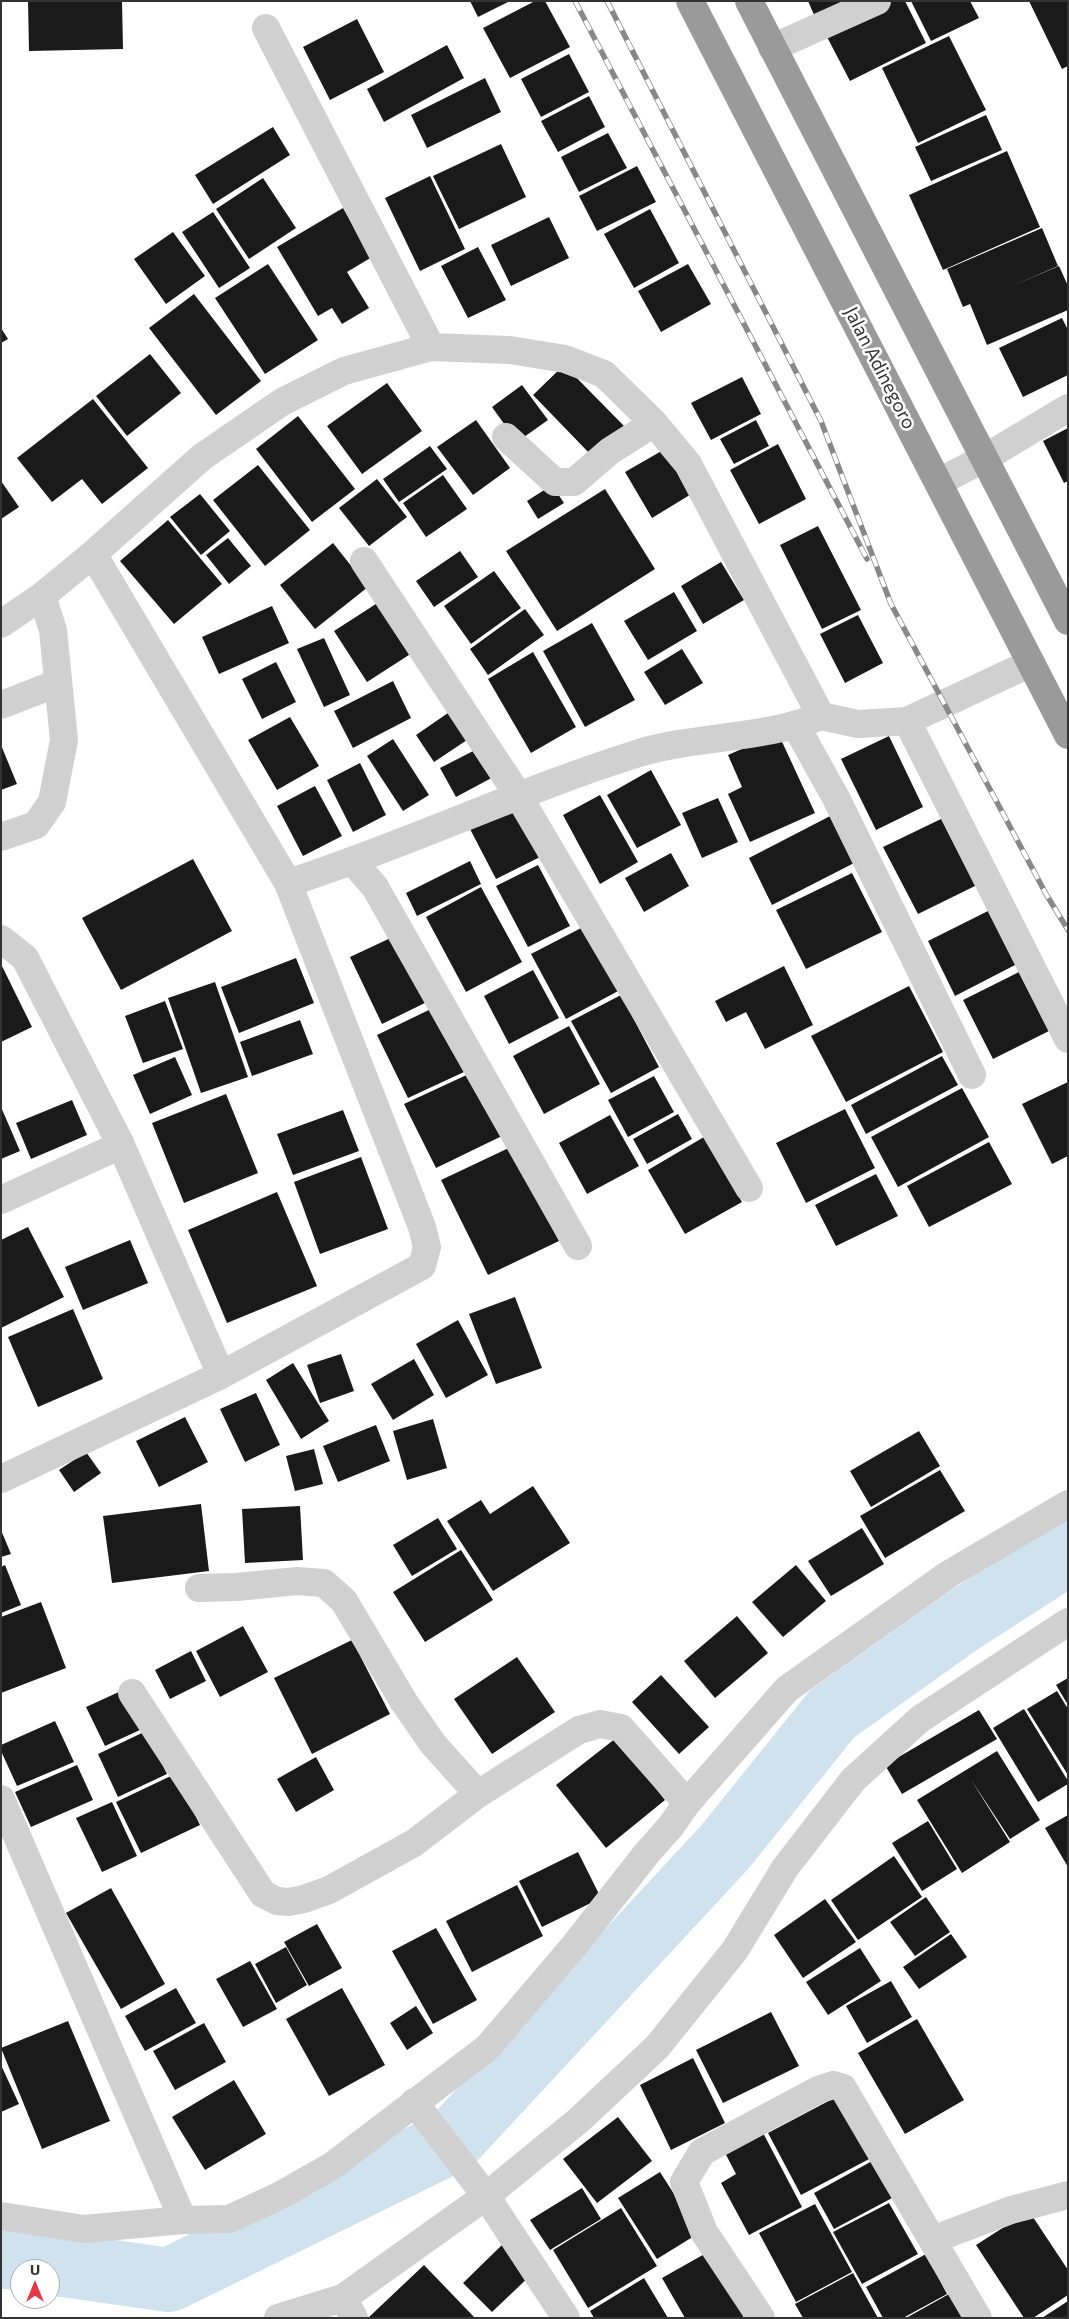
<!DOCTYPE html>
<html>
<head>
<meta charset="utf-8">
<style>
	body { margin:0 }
	#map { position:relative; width:1069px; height:2319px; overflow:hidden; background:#fff; font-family:Commissioner,sans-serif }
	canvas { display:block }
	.frame { position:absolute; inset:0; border:2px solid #333; pointer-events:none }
	.north { position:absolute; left:10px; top:2259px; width:50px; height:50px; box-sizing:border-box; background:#fff; border:1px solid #adadad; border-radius:50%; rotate:0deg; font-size:14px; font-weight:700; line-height:20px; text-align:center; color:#333 }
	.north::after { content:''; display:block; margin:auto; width:18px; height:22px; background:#e63946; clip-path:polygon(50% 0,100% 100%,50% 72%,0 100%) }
</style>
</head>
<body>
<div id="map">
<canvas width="1069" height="2319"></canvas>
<div class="frame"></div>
<div class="north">U</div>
</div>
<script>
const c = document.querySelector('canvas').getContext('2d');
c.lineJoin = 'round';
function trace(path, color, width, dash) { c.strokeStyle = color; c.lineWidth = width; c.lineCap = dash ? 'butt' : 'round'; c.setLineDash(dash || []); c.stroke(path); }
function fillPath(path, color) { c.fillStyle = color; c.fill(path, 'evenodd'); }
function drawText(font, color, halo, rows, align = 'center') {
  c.font = font + ' Commissioner,sans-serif'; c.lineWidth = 5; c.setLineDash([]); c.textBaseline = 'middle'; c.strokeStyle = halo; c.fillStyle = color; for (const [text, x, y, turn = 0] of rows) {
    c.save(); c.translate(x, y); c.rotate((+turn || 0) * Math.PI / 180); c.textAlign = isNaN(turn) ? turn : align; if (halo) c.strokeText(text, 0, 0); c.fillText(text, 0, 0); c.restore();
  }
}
trace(new Path2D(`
	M1 2256 169 2280 452 2141 724 1848 832 1714 961 1622 1068 1553`), '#cfe2ee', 64);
fillPath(new Path2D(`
	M28 1H122L123 49 29 51Z
	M470 1H510L478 17Z
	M535 1H545L570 47 510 78 483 28Z
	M808 1H853L815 17Z
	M893 1H905L926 43 850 81 826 35Z
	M911 1H970L979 18 931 41Z
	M1029 1H1068V66L1062 69Z
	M357 19 384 72 330 100 303 47Z
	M949 36 986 110 918 143 882 68Z
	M447 45 464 78 384 122 367 89Z
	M569 54 589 92 541 117 521 79Z
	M485 78 501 112 427 148 411 115Z
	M589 96 605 127 558 152 541 121Z
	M986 115 1002 150 931 181 915 147Z
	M273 127 290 155 213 204 195 175Z
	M608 133 627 168 579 192 561 157Z
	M501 144 526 197 459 229 433 176Z
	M1007 151 1040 227 943 270 909 195Z
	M637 166 656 202 597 231 579 196Z
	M430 176 465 249 420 271 385 198Z
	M263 178 296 228 249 259 216 209Z
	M343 208 372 257 347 272 369 308 342 324 332 308 318 316 277 247Z
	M650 209 679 263 634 288 604 234Z
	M213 212 250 268 219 288 182 232Z
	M549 217 569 258 511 286 491 245Z
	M1042 228 1058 266 1012 286 1059 266 1068 286V310L987 345 970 304 963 307 947 269Z
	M173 232 205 276 166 304 134 259Z
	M478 247 506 300 468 318 441 266Z
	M268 264 318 340 265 374 215 298Z
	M688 264 711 304 661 332 638 291Z
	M194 294 261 381 216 415 149 328Z
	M1062 318 1068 330V375L1023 397 999 348Z
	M1 328 8 339 1 343Z
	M150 354 181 393 127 436 96 396Z
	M564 365 624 426 592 456 533 395Z
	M742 377 761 414 711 440 691 403Z
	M387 383 422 431 362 474 327 426Z
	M522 385 548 420 517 442 492 407Z
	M93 399 148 468 102 504 82 479 52 502 17 458Z
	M298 416 355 489 312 522 256 449Z
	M476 420 510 468 473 495 437 447Z
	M756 420 769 446 734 464 720 439Z
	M1068 428V481L1064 483 1043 441Z
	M778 444 806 499 759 524 730 470Z
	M430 446 447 469 399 502 383 479Z
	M665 449 693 493 652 518 625 472Z
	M258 465 310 530 265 566 213 500Z
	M443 475 467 509 426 537 403 503Z
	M377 479 407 517 369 546 339 508Z
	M1 481 19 507 1 519Z
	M552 485 564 503 538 519 527 501Z
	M605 489 655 569 557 631 506 551Z
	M200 494 230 531 201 555 170 517Z
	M168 520 222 584 174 624 120 561Z
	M818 526 861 610 822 629 780 545Z
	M228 538 251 566 229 584 206 555Z
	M333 543 368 587 315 629 280 585Z
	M460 551 478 577 434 607 416 581Z
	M721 562 744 600 703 624 681 586Z
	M494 571 521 608 471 644 444 606Z
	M674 592 697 631 648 660 624 621Z
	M379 602 412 653 367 682 334 631Z
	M272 606 289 643 219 674 202 637Z
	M525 609 544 635 488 675 470 649Z
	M858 615 883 663 845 683 820 634Z
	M592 623 635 700 585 727 543 651Z
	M324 638 350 695 324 707 297 649Z
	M682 649 703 683 665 705 644 672Z
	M533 652 576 727 531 753 488 679Z
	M276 662 296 702 262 719 242 679Z
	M393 681 411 718 353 748 334 711Z
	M448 713 467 740 434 762 416 735Z
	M290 717 319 766 277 790 248 740Z
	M778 733 815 813 750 842 728 794 742 787 728 755Z
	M889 736 923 807 876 830 841 759Z
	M393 739 429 795 403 811 367 756Z
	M1 745 17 784 1 790Z
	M481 747 497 775 456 797 440 768Z
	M360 763 386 815 353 832 327 780Z
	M651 770 681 825 637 848 607 795Z
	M315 786 342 836 303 856 277 806Z
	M600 795 638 862 600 884 563 815Z
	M718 798 738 842 702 858 682 813Z
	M514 807 540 857 496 879 470 829Z
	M836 813 860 860 772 905 749 858Z
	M943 818 977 885 918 914 883 847Z
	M671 853 689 886 644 912 625 878Z
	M193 859 232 931 121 990 82 918Z
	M470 861 481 884 417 916 406 893Z
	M538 865 570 926 528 947 496 886Z
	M852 873 882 932 806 969 776 910Z
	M481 887 522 962 466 992 426 917Z
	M990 910 1017 964 955 996 928 941Z
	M585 926 620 990 566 1019 531 954Z
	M397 935 429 1001 382 1024 350 957Z
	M296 958 314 1003 239 1033 221 987Z
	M1 964 32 1027 1 1042Z
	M784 966 813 1025 765 1049 746 1012 726 1022 715 1001Z
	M533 970 559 1018 509 1044 484 996Z
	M1019 972 1049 1031 993 1059 963 1000Z
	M215 982 248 1077 201 1093 168 998Z
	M909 986 943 1052 846 1102 811 1036Z
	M621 995 659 1067 611 1093 571 1021Z
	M165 1001 183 1049 143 1063 125 1016Z
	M433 1008 464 1072 408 1098 377 1035Z
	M300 1020 313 1054 252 1076 240 1042Z
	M569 1026 600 1084 544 1114 513 1056Z
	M942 1056 958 1085 866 1134 851 1105Z
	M175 1057 192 1095 150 1114 133 1075Z
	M473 1072 504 1135 436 1168 404 1104Z
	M654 1076 674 1112 628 1137 608 1100Z
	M1068 1082V1156L1052 1164 1022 1104Z
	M962 1088 989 1137 898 1187 871 1137Z
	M226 1094 258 1173 184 1203 152 1123Z
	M72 1100 87 1135 31 1159 16 1123Z
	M1 1107 20 1151 1 1159Z
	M845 1109 875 1168 806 1203 776 1143Z
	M343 1110 359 1151 293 1175 277 1134Z
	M678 1114 692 1139 647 1164 633 1139Z
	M610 1115 639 1166 587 1194 559 1143Z
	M704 1137 742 1202 685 1234 648 1170Z
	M989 1142 1012 1184 929 1227 907 1186Z
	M513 1146 559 1241 488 1275 441 1180Z
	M361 1157 388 1229 320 1254 294 1182Z
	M876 1174 898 1216 836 1246 815 1205Z
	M277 1192 317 1286 227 1323 188 1230Z
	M28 1227 64 1297 1 1328V1240Z
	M130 1240 148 1283 83 1310 65 1267Z
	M515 1297 542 1368 496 1384 469 1314Z
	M73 1309 103 1379 38 1407 8 1337Z
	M458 1320 488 1375 446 1398 416 1344Z
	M341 1354 354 1391 320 1403 307 1365Z
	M414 1359 434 1395 393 1420 371 1384Z
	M293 1363 329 1421 301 1439 266 1380Z
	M256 1393 280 1445 245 1462 220 1409Z
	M185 1417 208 1462 159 1487 136 1441Z
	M433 1419 447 1468 407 1480 393 1431Z
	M376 1425 390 1461 338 1482 323 1446Z
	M919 1431 940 1466 871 1507 850 1471Z
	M314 1449 323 1484 295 1491 286 1456Z
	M86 1452 101 1473 74 1492 59 1470Z
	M940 1470 965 1511 885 1558 860 1516Z
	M533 1486 570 1543 493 1591 447 1521 481 1500 490 1514Z
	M201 1504 209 1571 112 1583 103 1516Z
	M300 1506 303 1560 245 1563 242 1509Z
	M438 1518 457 1549 412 1576 393 1545Z
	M862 1528 884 1564 831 1596 808 1561Z
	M1 1530 11 1554 1 1557Z
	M461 1550 493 1600 425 1642 393 1592Z
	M5 1565 21 1605 1 1613V1567Z
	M796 1565 826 1601 783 1637 752 1602Z
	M41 1602 66 1668 1 1693V1617Z
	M737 1616 768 1653 715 1698 684 1661Z
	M243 1626 268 1672 220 1697 196 1651Z
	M352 1640 390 1714 312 1754 274 1678Z
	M191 1651 206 1681 170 1699 155 1670Z
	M517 1657 555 1712 492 1754 454 1699Z
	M661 1675 709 1727 679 1754 632 1702Z
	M1068 1678V1705L1056 1685Z
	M121 1691 140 1730 105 1746 86 1707Z
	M1057 1691 1068 1709V1775L1027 1709Z
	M1024 1709 1068 1781V1784L1038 1802 993 1728Z
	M979 1710 997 1739 902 1794 885 1765Z
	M55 1721 74 1762 17 1786 1 1751V1745Z
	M146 1731 167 1774 118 1797 98 1754Z
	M616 1738 665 1800 606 1848 556 1785Z
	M997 1751 1040 1820 1010 1839 970 1778 1010 1842 962 1873 917 1800Z
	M316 1757 334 1790 296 1812 277 1779Z
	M77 1765 93 1800 31 1827 15 1792Z
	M175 1774 200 1825 141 1853 116 1802Z
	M112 1802 137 1856 102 1872 76 1818Z
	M1068 1815V1867L1045 1828Z
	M928 1821 957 1869 922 1891 892 1843Z
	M578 1852 601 1898 542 1927 519 1881Z
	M894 1856 922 1897 858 1940 831 1900Z
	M517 1885 543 1936 472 1972 446 1921Z
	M111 1888 165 1984 121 2009 66 1913Z
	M926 1897 950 1932 915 1956 890 1922Z
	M825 1899 856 1942 803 1978 774 1935Z
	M317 1924 342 1968 309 1986 284 1942Z
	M436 1928 477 2000 433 2024 392 1951Z
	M951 1934 967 1957 919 1989 903 1967Z
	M286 1947 307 1985 276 2003 255 1964Z
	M860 1948 881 1981 828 2015 806 1982Z
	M250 1961 277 2009 243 2027 216 1979Z
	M891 1981 912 2017 867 2043 846 2006Z
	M176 1988 196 2023 145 2051 125 2016Z
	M342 1988 385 2065 329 2096 286 2019Z
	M416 2006 433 2033 407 2050 390 2023Z
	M771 2012 799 2066 723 2103 696 2050Z
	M917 2019 964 2100 905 2134 858 2053Z
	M68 2021 110 2121 42 2149 1 2048Z
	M204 2023 226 2062 175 2090 153 2051Z
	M693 2058 725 2123 671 2150 640 2085Z
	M1 2065 19 2104 1 2112Z
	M234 2080 266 2134 205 2170 172 2117Z
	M838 2096 871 2158 801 2195 768 2133Z
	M618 2117 652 2161 597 2203 563 2159Z
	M761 2129 802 2207 749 2235 721 2183 736 2174 723 2149Z
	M874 2160 894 2197 834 2229 814 2193Z
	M660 2172 699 2233 657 2259 618 2198Z
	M582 2188 601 2219 550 2250 530 2220Z
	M889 2203 918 2254 862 2284 833 2232Z
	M815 2204 852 2272 796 2302 759 2233Z
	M621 2208 657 2266 588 2308 553 2250Z
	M1029 2211 1068 2270V2295L1033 2318H1024L976 2245Z
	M504 2243 533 2273 492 2312 463 2283Z
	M708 2252 746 2315 741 2318H685L662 2278Z
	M926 2254 947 2294 903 2318H883L866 2287Z
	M424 2265 475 2318H368Z
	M853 2273 878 2318H803L795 2304Z
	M644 2278 668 2318H594L590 2311Z
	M949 2294 963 2318H906Z
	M1068 2301V2318H1042Z`), '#1a1a1a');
trace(new Path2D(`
	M266 28 431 347
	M772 48 877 1
	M506 437 555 482H574L610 451 654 423
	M939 482 983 459 1068 408
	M364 561 518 795 749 1188
	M1 624 42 596 93 554 202 457 282 402 344 371 431 347 510 350 565 359 604 374 654 423 688 464 821 716 858 724 907 721 1031 663
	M1 705 58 683
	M907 721 1068 1039
	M796 726 836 798 972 1075
	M1 837 36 825 52 802 64 740 53 630 42 596
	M353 862 375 887 384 903 578 1246
	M288 883C406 845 518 791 636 754 696 735 762 740 821 716
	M1 939 25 958 121 1145 221 1375
	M1 1200 121 1145
	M1 1479 221 1375 422 1266 427 1247 422 1227 288 883 93 554
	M199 1588 237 1587 297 1581 324 1583 344 1601 404 1702 433 1744 478 1794 579 1730 600 1724 621 1728 687 1803
	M132 1693 263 1894 277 1901 289 1902 304 1899 329 1890 414 1843 478 1794
	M1 1799 183 2220
	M414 2102 486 2196 566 2318
	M1 2216 84 2229 183 2220 229 2219 279 2196 332 2166 487 2048 574 1946 647 1853 671 1826 687 1803 787 1689 949 1574 1068 1504
	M932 2240 1011 2210 1068 2195
	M343 2298 354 2318
	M278 2318 343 2298 486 2196 579 2120 657 2047 735 1950 785 1868 853 1780 920 1719 1068 1622
	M761 2318 704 2232 684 2182 702 2152 818 2090 833 2085 843 2088 978 2318`), '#d0d0d0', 28);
trace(new Path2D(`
	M690 1 1068 735
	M749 1 1068 621`), '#9a9a9a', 28);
const rail = new Path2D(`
	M575 1 867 559
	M607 1 821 421 891 604 1046 894 1068 930`);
trace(rail, '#888', 5.5);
trace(rail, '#fff', 4, [11]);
drawText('19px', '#333', '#fff', [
	["Jalan Adinegoro",880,368,63]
]);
</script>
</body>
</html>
